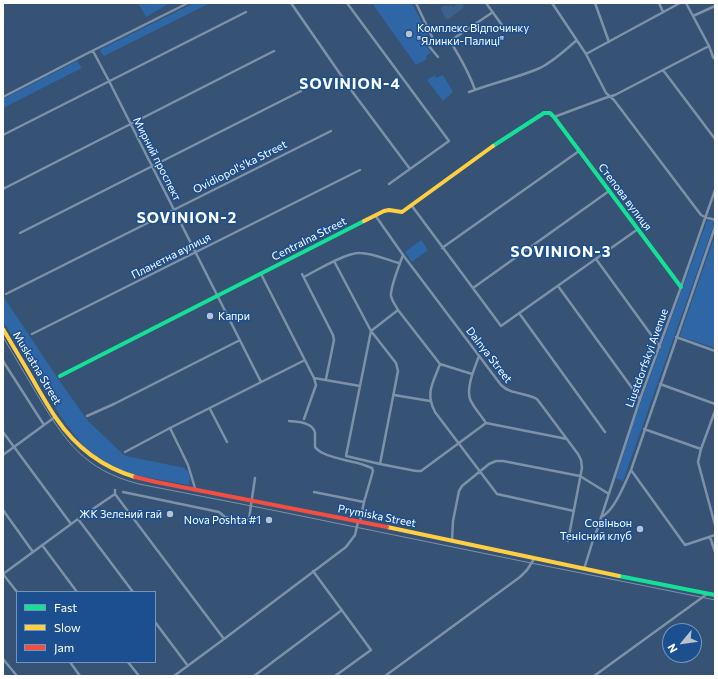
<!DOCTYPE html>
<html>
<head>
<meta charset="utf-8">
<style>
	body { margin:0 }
	#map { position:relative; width:718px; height:679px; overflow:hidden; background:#365274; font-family:Commissioner,sans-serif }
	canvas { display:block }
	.frame { position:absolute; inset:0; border:4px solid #fff; pointer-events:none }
	.legend { position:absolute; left:16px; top:591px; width:140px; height:72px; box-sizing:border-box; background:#1b4f8f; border:1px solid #7695bc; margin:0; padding:5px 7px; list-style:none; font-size:12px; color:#fff }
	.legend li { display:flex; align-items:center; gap:8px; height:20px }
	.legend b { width:20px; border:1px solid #7695bc }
	.north { position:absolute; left:662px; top:623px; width:40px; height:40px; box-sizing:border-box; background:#1b4f8f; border:1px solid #7695bc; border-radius:50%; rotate:241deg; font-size:11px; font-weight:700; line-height:16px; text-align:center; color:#fff }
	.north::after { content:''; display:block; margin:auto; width:14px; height:18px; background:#b9c2ce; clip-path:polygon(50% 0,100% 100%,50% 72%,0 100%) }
</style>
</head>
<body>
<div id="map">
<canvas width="718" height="679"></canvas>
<div class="frame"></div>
<ul class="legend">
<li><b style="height:5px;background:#16e098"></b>Fast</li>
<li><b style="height:5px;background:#ffcf43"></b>Slow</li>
<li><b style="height:5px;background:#f24e42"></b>Jam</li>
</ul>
<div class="north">N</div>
</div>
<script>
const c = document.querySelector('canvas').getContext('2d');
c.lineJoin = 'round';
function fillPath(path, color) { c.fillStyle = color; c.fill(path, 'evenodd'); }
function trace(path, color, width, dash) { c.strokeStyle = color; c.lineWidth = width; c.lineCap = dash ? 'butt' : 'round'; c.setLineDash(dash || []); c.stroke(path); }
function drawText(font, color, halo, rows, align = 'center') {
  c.font = font + ' Commissioner,sans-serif'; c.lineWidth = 3; c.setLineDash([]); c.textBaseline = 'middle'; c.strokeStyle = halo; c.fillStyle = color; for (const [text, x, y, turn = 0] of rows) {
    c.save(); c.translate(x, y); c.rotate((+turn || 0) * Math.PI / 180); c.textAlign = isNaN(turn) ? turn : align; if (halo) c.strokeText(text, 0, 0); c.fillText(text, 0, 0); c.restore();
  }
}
fillPath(new Path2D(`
	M138 3H170L146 17Z
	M194 3H210L104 56 100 51 101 49Z
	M372 3H412L430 39 426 46 431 52 426 56 427 59 416 65Z
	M77 61 82 68 3 108V99Z
	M435 75 436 78 443 75 453 92 443 101 427 80Z
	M707 221H713L714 224 623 481 616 478 635 418Z
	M715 235V348L681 337 680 335Z
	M421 240 428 250 412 262 405 252Z
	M3 296 57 377 88 421 123 454 126 456 185 468V470L188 471 190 478 189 485 183 484 134 475 115 468 96 456 85 447 75 436 61 417 3 321Z`), '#2f66a5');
fillPath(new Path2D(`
	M459 3H462L464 7 463 8 449 19H446L441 10V8L446 5 448 6 452 5 453 7Z`), '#3b618d');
trace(new Path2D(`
	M291 3 354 94 410 169
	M347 3 449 141 389 184
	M416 3 433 39 428 45 438 57
	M486 3 507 32
	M552 3 586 54 606 93 614 100 701 215 705 217 715 220
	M595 3 609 42
	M659 3 663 12
	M686 3 709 46 713 57 715 59
	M693 16 715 6
	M93 51 109 81 261 382
	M586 54 680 3
	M663 70 715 139
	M475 90C469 72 460 57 450 41L493 12
	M469 92C492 83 517 78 540 68 554 61 565 50 577 40
	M3 97 86 54 188 3
	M554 117 605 98 615 95 709 46
	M3 135 246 12
	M3 189 274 51
	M412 206 501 326 638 229
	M375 215 403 255 501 385C511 395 525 392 537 399L578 454 581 460 582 468 568 541
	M20 233 301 91
	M442 248 579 151
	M403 255C400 263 390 288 391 296 392 301 396 306 398 310L440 364C433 383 425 393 435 412L497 494 574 511
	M596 259 660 347
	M334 261 371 331 396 363 398 371 380 464
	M261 274 314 378 360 386
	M302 274 333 335 334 340 326 379
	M304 277C317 270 347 252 360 253 373 253 387 260 399 263
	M558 286 640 399
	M473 288 609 191
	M6 294 331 131
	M398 310 371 331 346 456 380 464 416 471H421L486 423 567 439
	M519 313 605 432
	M32 334 360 170
	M676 337 715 351
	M479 356C475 367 466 387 470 399 473 407 481 415 486 423
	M3 361 44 425
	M440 364 472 374
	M660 384 715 404
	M394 395 430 401
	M210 409 227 442
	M715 411 701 449 698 462 715 525
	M87 416 114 404 240 340
	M304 419 316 385 314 378
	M289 421C298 422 313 422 315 433 315 437 315 442 315 447 321 456 343 459 353 462 360 463 366 466 372 468L373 471 364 502 360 522
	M170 428 188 465 195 488
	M644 429 701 449
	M3 432 71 524
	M125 452 170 428 305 360
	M3 455 55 417
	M631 470 685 545 715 535
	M123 492 219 512 225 517 245 521 249 519 255 478
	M314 492 364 502
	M115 494 224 639
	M3 510 33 552
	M601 517C614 512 625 483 631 470L715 227
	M78 519 133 592
	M596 533 640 399 681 287 715 190
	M710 537 715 552
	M452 540 453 521 459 491 462 486 489 464 496 461H503L580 476 609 494
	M42 545 77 592
	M584 569 594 537
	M313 571 371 650 335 676
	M3 574 78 519 115 494V490
	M3 574 17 592
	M155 622 188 666
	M3 659 17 676
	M70 662 80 676
	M128 662 139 676
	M174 676 224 639 346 547 355 535 358 522
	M254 676 342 610
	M385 676 520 577 527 570 534 559
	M594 676 707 594`), '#7d92a8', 2.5);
trace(new Path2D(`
	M493 146 544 113H550L554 117 681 287
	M60 376 364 221
	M619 576 715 595`), '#16e098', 4);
trace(new Path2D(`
	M364 221 384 211 389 210 402 212 493 146
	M3 329C14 348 26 367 37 387 43 397 49 408 56 418 75 446 102 467 135 477
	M387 527 619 576`), '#ffcf43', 4);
trace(new Path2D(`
	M135 477 156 482 387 527`), '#f24e42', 4);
trace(new Path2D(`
	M3 337C15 357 26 376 38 396 65 441 84 470 139 484L277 511 531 563 715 600`), '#7e92a7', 1);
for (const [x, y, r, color] of [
	[409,34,4,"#b9c2ce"],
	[210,316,4,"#b9c2ce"],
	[170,514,4,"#b9c2ce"],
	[269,520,4,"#b9c2ce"],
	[640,529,4,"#b9c2ce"]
]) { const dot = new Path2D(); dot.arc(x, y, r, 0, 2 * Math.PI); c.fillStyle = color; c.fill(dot); trace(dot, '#1b4f8f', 1.5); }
drawText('11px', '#fff', '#1b4f8f', [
	["Комплекс Відпочинку",417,28,"left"],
	["\"Ялинки-Палиці\"",417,41,"left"],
	["Капри",218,316,"left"],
	["ЖК Зелений гай",162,514],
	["Nova Poshta #1",261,520],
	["Совіньон",632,523],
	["Тенісний клуб",632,536]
], 'right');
drawText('11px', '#fff', '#1b4f8f', [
	["Мирний проспект",157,159,63],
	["Ovidiopol's'ka Street",240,167,-27],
	["Степова вулиця",625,197,53],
	["Centralna Street",309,239,-27],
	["Планетна вулиця",171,256,-27],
	["Dalnya Street",489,355,52],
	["Liustdorfskyi Avenue",647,358,-70],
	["Muskatna Street",37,368,59],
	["Prymiska Street",377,516,11]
]);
c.letterSpacing = '1px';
drawText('bold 15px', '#fff', '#1b4f8f', [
	["SOVINION-4",350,84],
	["SOVINION-2",187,218],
	["SOVINION-3",561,252]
]);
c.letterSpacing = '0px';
</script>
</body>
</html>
